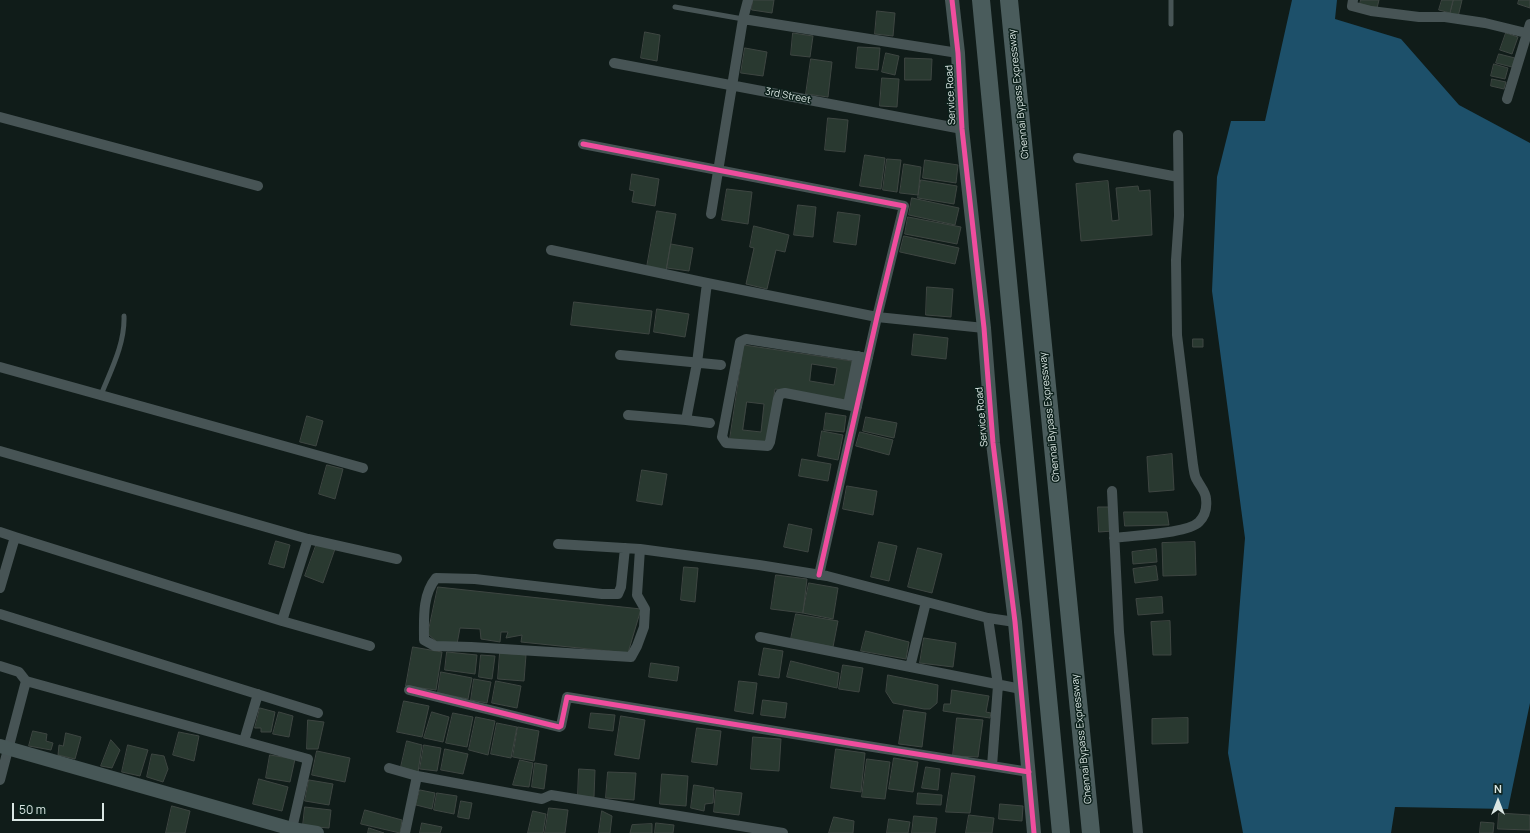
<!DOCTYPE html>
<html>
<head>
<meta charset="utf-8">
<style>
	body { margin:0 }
	#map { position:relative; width:1530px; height:833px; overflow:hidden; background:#101c19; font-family:Manrope,sans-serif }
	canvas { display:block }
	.north { position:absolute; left:1478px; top:781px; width:40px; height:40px; -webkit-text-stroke:3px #0c201b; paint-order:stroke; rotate:0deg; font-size:11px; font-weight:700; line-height:16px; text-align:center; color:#dae6e3 }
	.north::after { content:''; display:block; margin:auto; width:14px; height:18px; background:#dae6e3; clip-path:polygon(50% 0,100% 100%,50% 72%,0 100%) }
	.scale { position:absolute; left:12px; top:803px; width:92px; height:18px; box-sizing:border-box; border:2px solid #dae6e3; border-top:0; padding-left:5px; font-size:12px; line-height:14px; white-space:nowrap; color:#dae6e3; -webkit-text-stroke:3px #0c201b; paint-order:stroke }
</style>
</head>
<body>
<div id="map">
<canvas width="1530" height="833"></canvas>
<div class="north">N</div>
<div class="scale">50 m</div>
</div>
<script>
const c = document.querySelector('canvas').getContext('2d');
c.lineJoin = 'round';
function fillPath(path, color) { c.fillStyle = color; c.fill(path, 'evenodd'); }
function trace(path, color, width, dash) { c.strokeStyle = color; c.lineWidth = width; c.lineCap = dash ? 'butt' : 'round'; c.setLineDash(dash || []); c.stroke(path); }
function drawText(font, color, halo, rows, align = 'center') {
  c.font = font + ' Manrope,sans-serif'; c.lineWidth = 3; c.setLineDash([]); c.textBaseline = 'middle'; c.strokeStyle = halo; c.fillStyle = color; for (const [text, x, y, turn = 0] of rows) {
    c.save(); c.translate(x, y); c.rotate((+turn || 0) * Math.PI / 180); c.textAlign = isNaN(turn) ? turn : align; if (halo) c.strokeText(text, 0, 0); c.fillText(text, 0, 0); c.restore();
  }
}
fillPath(new Path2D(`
	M1292 0H1337L1335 19 1401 39 1459 105 1530 143V703L1508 809 1395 807 1391 833H1243L1228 753 1245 538 1212 291 1217 177 1231 121H1265Z`), '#1d506a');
const building = new Path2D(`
	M753 0H774L772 13 752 10Z
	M1361 0H1379L1377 8 1360 4Z
	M1442 0H1453L1450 13 1439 10Z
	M1454 0H1462L1458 17 1450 15Z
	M1519 0H1530V8L1518 4Z
	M877 11 895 13 893 36 875 34Z
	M645 32 660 35 657 61 641 58Z
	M793 33 813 36 810 57 791 55Z
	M1506 33 1518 37 1512 54 1500 50Z
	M858 47 880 48 878 70 856 68Z
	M745 48 767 52 763 76 741 73Z
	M886 53 899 56 895 75 882 72Z
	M1499 54 1515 58 1512 67 1496 63Z
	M905 58 932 59 931 80H905Z
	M811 59 832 62 828 97 806 94Z
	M1494 64 1508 68 1505 79 1491 76Z
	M882 78 899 79 897 107 880 106Z
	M1492 79 1506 82 1504 89 1491 86Z
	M828 118 848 120 845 152 825 150Z
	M865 155 885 158 881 189 860 186Z
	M887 159 901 160 897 192 883 190Z
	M925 160 958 165 956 183 923 178Z
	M904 164 921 167 918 195 900 193Z
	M632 174 659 179 655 206 632 202 634 191 630 190Z
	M921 180 957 186 954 204 918 198Z
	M1108 181 1112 221 1119 220 1116 188 1138 186 1139 191 1150 190 1152 235 1081 241 1076 184Z
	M727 189 752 192 748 224 722 220Z
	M912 198 959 208 955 225 909 215Z
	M798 205 816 207 813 237 794 235Z
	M657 211 676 214 666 271 647 267Z
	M838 212 860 215 856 245 834 242Z
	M908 217 961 227 957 244 905 234Z
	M754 226 789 235 785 252 776 250 767 289 746 284 754 248 750 247Z
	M904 236 959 248 955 264 900 252Z
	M671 244 693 248 689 271 667 268Z
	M927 287 953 289 951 317 926 315Z
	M574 302 652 311 649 334 571 325Z
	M657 309 689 314 685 337 654 332Z
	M914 334 948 338 946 359 912 355Z
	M1193 339H1203V347H1193Z
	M744 345 852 361 846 400 775 389 767 443 730 439ZM812 364 837 368 834 385 810 381ZM747 402 764 404 761 432 743 430Z
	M826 413 846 416 844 432 824 430Z
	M307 416 323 421 316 446 300 442Z
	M866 417 897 423 894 438 863 431Z
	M822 431 843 435 838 460 818 456Z
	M860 432 893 440 889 455 856 446Z
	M1172 454 1174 490 1149 492 1147 457Z
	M802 459 831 464 828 481 799 476Z
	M327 465 343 469 335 499 319 494Z
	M642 470 667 474 662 505 637 501Z
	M847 486 877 491 873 515 843 509Z
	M1098 507H1112L1113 531 1099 532Z
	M1124 512H1167L1169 525 1125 526Z
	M789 524 812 529 808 552 784 547Z
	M276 541 290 545 284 568 269 564Z
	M879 542 897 546 889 581 871 577Z
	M1195 542 1196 575 1163 576 1162 543Z
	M317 543 335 549 323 583 305 576Z
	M918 548 942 554 932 593 908 587Z
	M1156 549 1157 562 1133 564 1132 552Z
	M1156 566 1158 580 1135 583 1133 569Z
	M684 567 698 568 695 602 681 600Z
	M776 575 807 579 803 613 771 609Z
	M809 583 838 588 833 619 803 613Z
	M438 587 641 609 628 653 521 642 522 635 506 638 508 632H501L500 642 481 639 480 629 460 628 457 644 438 643 428 634Z
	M1162 597 1163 613 1138 615 1136 599Z
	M796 614 838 621 833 647 791 639Z
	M1170 621 1171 655H1153L1151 622Z
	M866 631 909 642 906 659 861 651Z
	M924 638 956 643 953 667 920 663Z
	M413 647 442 652 436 690 406 686Z
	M764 648 783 651 779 678 759 675Z
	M447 652 477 655 475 674 445 670Z
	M500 653 526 655 524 681 498 679Z
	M481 655 495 656 492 679 479 677Z
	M791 661 839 673 837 688 787 677Z
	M651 663 679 667 677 681 649 677Z
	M843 665 863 668 859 692 839 689Z
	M441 672 472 678 468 699 438 693Z
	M888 675 938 685 937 703 930 709H924L893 703 886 692Z
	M474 679 491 682 487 703 471 700Z
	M496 681 521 686 517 708 492 703Z
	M739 681 757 683 753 714 735 711Z
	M952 690 989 696 986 712 991 713 990 718 943 711 944 704H950Z
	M763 700 787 703 785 718 761 715Z
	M404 701 429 706 422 737 397 732Z
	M260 708 275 712 271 732H261V728H255Z
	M904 710 926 713 922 747 899 744Z
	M279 712 293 716 289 737 273 734Z
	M432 712 449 717 443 742 424 738Z
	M453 713 473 717 467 747 446 743Z
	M591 713 615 715 613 731 589 728Z
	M621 716 645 720 639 759 615 755Z
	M476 717 495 721 488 755 469 750Z
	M957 718 983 720 978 757 953 756Z
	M1188 718V743L1152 744V719Z
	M308 720 324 722 318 749H307Z
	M497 723 517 727 511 758 491 754Z
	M518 727 539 731 534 761 513 757Z
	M697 728 721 731 717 765 692 762Z
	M33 731 47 734 46 741 53 743 51 750 29 746Z
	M179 732 199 736 194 761 173 755Z
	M66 733 81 737 75 759 58 755 59 745 63 746Z
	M753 737 781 739 779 771 751 769Z
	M111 740 120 750 112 768 101 766Z
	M407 741 422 745 418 772 401 767Z
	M128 745 148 750 140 776 122 772Z
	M424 745 441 748 437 771 420 769Z
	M445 749 468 754 463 774 441 770Z
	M836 749 865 753 861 792 831 788Z
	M317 751 350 758 345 782 312 775Z
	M152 754 164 756 168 769 163 782 147 777Z
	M270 755 295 759 290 782 266 778Z
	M894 758 918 762 913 792 889 789Z
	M867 759 890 762 885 799 862 797Z
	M520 760 533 763 529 787 513 785Z
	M535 763 547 765 544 789 532 787Z
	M926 767 940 769 938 790 922 788Z
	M579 769 595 770 594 797 578 796Z
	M608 772 636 773 634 800 606 798Z
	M952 773 975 776 970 813 946 812Z
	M662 774 688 776 686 806 660 804Z
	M259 779 288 787 282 811 253 804Z
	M309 780 333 784 329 805 305 801Z
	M694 785 714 788 713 803 705 804 704 811 691 808Z
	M420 790 435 793 432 809 416 805Z
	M716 790 742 793 739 815 714 812Z
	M437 793 457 796 454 814 434 810Z
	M918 793 942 795 941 805 917 804Z
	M461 801 472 803 469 819 458 817Z
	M1000 804 1023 806 1022 821 999 819Z
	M172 806 190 811 185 833H166Z
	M305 807 331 810 329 828 303 826Z
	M549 808 568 810 565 833H545Z
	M365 810 402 820 400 833 361 824Z
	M533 811 546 814 543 833H528Z
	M602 811 612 816 610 833H599Z
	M1499 813 1530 815V830L1498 829Z
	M969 815 994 818 992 833H966Z
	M914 816 937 818 935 833H912Z
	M834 817 854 821 853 833H829Z
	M889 819 910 822 908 833H887Z
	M1481 822 1494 823 1493 833H1480Z
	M422 823 442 827 440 833H420Z
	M656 823 674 825 673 833H655Z
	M652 824V833H630L632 825Z
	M369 828 384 833H368Z`);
fillPath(building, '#293930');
trace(building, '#3e4642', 1);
trace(new Path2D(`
	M1171 0V24
	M675 7 743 19
	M101 395C111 370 125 344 124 316`), '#475455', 5);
trace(new Path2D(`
	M1353 0 1352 6 1371 11 1419 17H1445L1485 23 1526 33
	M743 19 958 53
	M614 63 962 129
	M1507 99 1530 24
	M0 117 258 186
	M583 144 904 206 877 317 819 575
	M1078 158 1178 177
	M711 214 743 19 748 0
	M551 250 707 283 877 317 984 328
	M620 355 721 365
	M0 367 363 468
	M848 405 858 356
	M857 407 785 393 780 394 778 399 770 442 768 446 726 443 722 437 740 342 746 339 868 358
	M628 415 686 420 697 363 707 283
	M686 420 710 423
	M0 451 308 539 282 621
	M1112 491 1119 632 1138 833
	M0 532 15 537
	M1114 538C1133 535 1187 534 1199 522 1205 516 1207 507 1206 499 1206 492 1200 486 1197 480 1194 476 1194 470 1193 465L1177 335 1176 260 1179 216 1178 135
	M308 539 397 559
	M558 544 640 549 759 565 827 576 988 618 1015 622
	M625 548 621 587 618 594H602L475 579 436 578C422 595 424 619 424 640L435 646 471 647 631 657 637 646 644 627 645 609 637 595 640 549
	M0 588 15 537 282 621 370 646
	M0 614 318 713
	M988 618 998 685 992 766
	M760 637 1021 689
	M0 666 19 672 26 681 0 780
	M910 667 926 602
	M26 681 308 759 291 833
	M409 690 559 727 561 726 567 697C720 723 875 747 1029 772
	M244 741 258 694
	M389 768 417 776
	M405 833 417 776 542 799 551 795 783 833`), '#475455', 10);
trace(new Path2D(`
	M952 0 958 53 962 129 984 328 993 443 1015 622 1034 833
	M0 746 292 829 317 833`), '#475757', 14);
trace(new Path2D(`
	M981 0 1061 833
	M1009 0 1091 833`), '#4a5c5c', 18);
trace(new Path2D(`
	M952 0 958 53 962 129 984 328 993 443 1015 622 1034 833
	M583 144 904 206 877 317 819 575
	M409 690 559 727 561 726 567 697C720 723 875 747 1029 772`), '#ef4d9e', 5);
drawText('10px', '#dae6e3', '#0c201b', [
	["Chennai Bypass Expressway",1019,94,-96],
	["Service Road",951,95,-93],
	["3rd Street",788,96,11],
	["Service Road",982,417,-95],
	["Chennai Bypass Expressway",1050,417,-96],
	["Chennai Bypass Expressway",1082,739,-96]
]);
</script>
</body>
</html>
